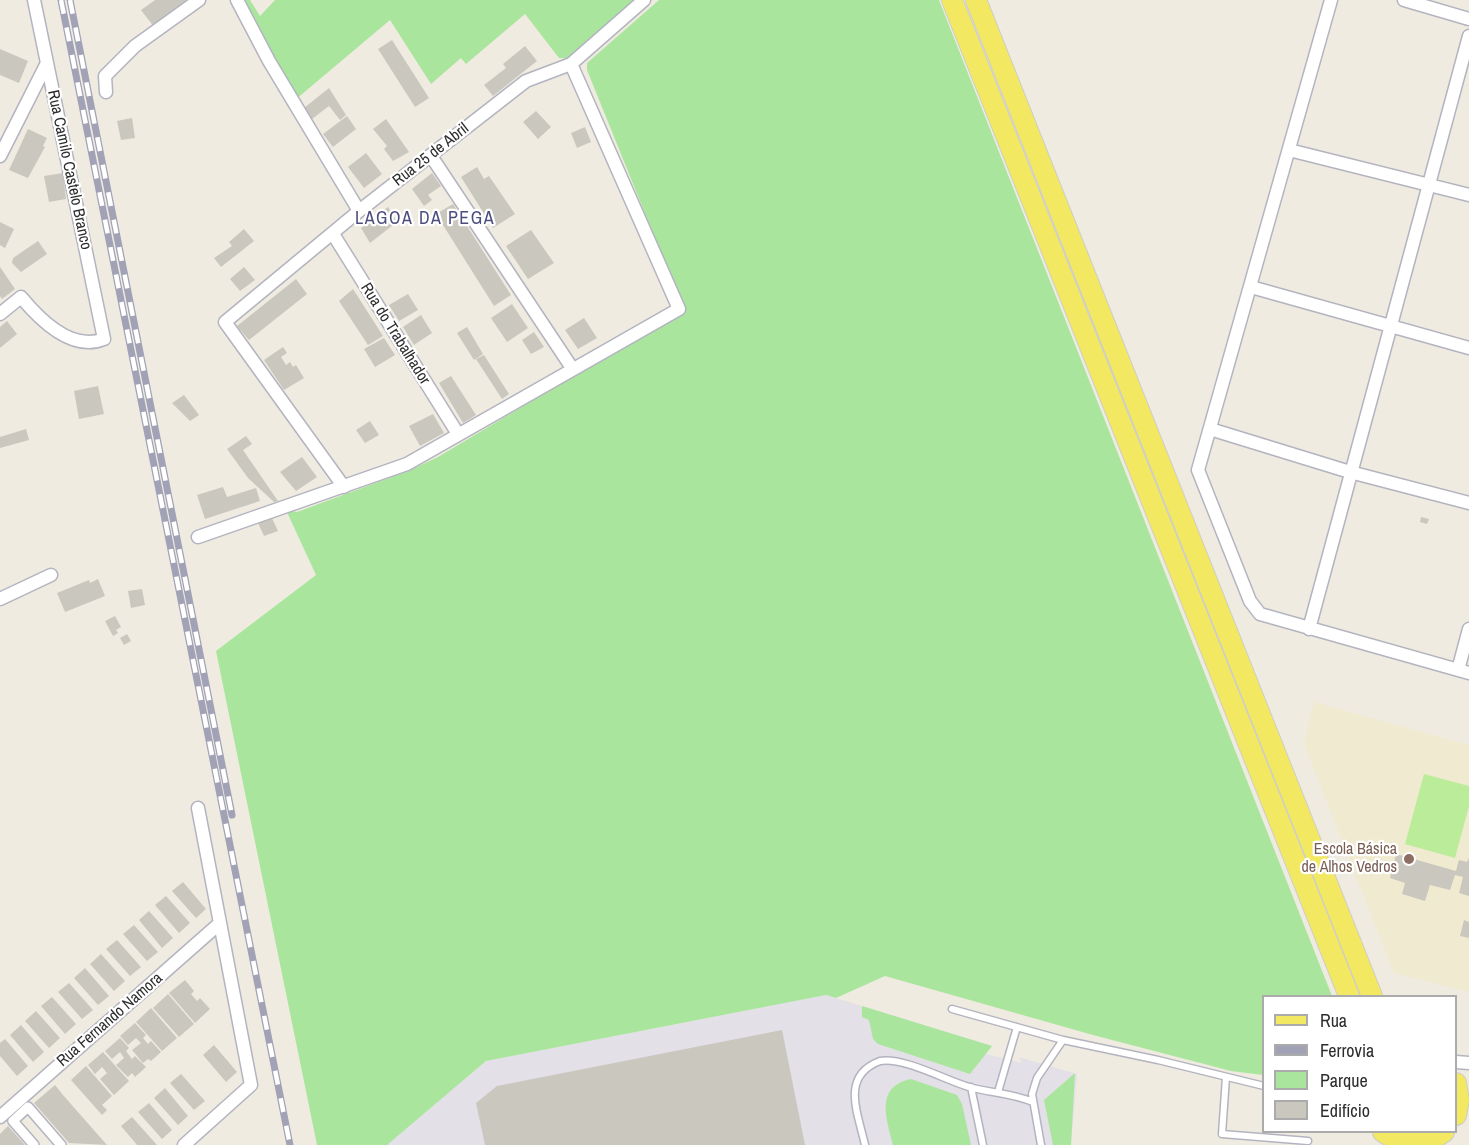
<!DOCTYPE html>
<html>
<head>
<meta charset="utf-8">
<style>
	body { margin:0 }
	#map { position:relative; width:1469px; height:1145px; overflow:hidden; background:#efebe0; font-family:"Archivo Narrow",sans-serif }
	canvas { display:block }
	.legend { position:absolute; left:1262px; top:995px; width:195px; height:138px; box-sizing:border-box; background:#fff; border:2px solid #ababab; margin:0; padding:8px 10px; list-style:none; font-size:18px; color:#2d2d2d }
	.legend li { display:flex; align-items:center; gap:12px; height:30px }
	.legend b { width:30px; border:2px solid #ababab }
</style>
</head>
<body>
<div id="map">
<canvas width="1469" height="1145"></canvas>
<ul class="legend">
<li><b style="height:8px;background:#f2e861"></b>Rua</li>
<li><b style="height:8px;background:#a2a2b7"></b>Ferrovia</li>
<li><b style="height:16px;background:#aae59d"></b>Parque</li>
<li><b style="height:16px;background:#cac7bf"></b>Edifício</li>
</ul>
</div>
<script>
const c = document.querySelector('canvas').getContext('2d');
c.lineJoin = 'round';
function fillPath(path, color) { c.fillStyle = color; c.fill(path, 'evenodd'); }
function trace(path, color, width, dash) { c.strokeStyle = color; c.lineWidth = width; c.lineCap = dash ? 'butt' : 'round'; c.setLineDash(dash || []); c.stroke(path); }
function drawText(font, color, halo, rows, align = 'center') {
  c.font = font + ' "Archivo Narrow",sans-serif'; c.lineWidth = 4.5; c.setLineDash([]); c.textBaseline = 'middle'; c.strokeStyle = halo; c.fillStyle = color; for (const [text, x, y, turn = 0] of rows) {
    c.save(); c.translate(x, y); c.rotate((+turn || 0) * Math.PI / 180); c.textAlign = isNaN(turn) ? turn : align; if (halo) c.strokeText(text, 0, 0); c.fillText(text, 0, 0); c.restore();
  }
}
fillPath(new Path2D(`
	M826 995 992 1046 986 1054 1022 1063 1019 1057 1077 1074 1071 1145H387L486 1061Z`), '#e3e0e7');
fillPath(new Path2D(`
	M1314 702 1469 745V992L1394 973 1304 744Z`), '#f0ead0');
fillPath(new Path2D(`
	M243 0H250L260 16 275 0H639L572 59 559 58 525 14 466 64 461 58 431 84 390 20 295 100Z
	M659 0H939L1332 996H1264L1263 1075 1231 1071 1093 1035 885 976 836 998 826 995 486 1061 387 1145H317L216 651 316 575 286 510 297 512 408 471 438 457 684 310 587 70V63Z
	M862 1006 992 1046 970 1074 878 1044 873 1039 869 1020 862 1017Z
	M1075 1073 1071 1145H1053L1044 1100Z
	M911 1079 957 1095 962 1104 971 1145H893C887 1119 874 1087 911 1079Z`), '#aae59d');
fillPath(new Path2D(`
	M1424 774 1469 786V806L1455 858 1405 844Z`), '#bbec99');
fillPath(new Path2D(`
	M155 0H190L154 27 141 10Z
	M392 40 429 98 415 107 378 49Z
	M525 46 537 61 493 96 484 85 506 68 503 64Z
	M0 49 28 61 19 83 0 75Z
	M329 88 346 115 340 120 329 106 312 119 304 108Z
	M536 111 551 127 538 139 523 122Z
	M347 116 356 129 333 147 323 134Z
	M132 118 135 138 121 140 117 121Z
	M386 119 409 152 393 161 384 149 387 146 373 129Z
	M585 127 591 142 577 148 571 133Z
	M28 129 47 138 43 146 45 147 28 178 9 170Z
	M366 153 382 174 364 188 348 167Z
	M477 167 484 179 489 176 515 214 493 228 461 177Z
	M63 173 66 199 49 202 44 176Z
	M432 173 441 186 428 195 432 200 424 206 412 189Z
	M453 204 511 295 494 306 436 214Z
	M388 207 397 222 370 243 361 228Z
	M0 222 14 229 5 248 0 245Z
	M244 229 254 241 221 267 214 258 232 246 229 242Z
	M531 230 554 263 528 279 506 246Z
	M38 241 47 254 21 272 12 263 13 258Z
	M0 267 15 289 2 299 0 296Z
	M244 267 255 280 240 291 230 279Z
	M296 279 307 294 249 340 237 326Z
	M353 289 383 336 368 345 339 301Z
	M408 294 418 310 399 321 389 305Z
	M512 304 528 328 507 342 491 318Z
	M421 315 432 333 414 345 403 327Z
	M584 318 597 338 578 349 565 330Z
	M7 321 17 334 0 348V327Z
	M467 327 483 354 474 360 457 333Z
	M534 332 544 347 531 354 522 340Z
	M384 338 395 355 375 367 364 349Z
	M283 347 287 353 281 357 286 365 290 362 293 367 296 365 304 378 284 390 264 360Z
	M484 355 509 394 502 399 476 359Z
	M451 376 476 415 463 423 439 383Z
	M98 386 104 414 79 419 74 391Z
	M184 395 199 415 190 421 172 403Z
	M433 414 444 433 420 446 409 426Z
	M370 421 379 435 365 443 356 430Z
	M26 429 29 440 0 448V437Z
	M246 436 252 444 243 450 278 501 274 502 248 478 227 449Z
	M302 457 317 477 296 491 280 472Z
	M223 487 227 497 256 488 260 501 205 519 197 495Z
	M1421 517 1429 519 1427 524 1420 522Z
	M272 518 278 531 264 536 258 523Z
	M98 579 105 596 65 612 57 593 89 580 90 583Z
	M142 589 145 605 131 608 128 591Z
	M115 616 121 627 116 630 118 633 113 636 105 621Z
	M127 634 131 641 124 645 120 638Z
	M1396 854 1456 871 1459 860 1467 862 1469 858V896L1459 893 1463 877 1455 875 1450 890 1430 885 1425 901 1402 894 1405 883 1390 878Z
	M183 882 206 909 196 918 172 891Z
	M166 896 190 923 179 933 155 905Z
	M149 911 173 938 162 948 139 920Z
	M1464 920 1469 922V938L1460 936Z
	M134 925 158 952 147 961 123 934Z
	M117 940 141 967 130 976 106 949Z
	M101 954 125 981 114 991 90 964Z
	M85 968 109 996 98 1005 74 978Z
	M185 980 194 991 191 994 197 1001 200 998 210 1009 195 1023 169 993Z
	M69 983 93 1010 82 1019 58 992Z
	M168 994 194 1024 179 1037 153 1008Z
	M52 997 76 1024 65 1034 41 1006Z
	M151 1008 177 1038 162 1051 136 1022Z
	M36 1011 60 1038 49 1048 25 1021Z
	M135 1023 146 1035 143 1038 148 1044 151 1041 161 1052 151 1061 148 1059 143 1063 132 1050 141 1043 136 1038 128 1045 120 1036Z
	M21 1025 44 1052 33 1062 10 1035Z
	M782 1030 805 1145H485L476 1103 497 1086Z
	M120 1038 129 1048 126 1051 132 1059 135 1056 146 1067 135 1077 132 1073 128 1077 116 1065 124 1058 120 1052 112 1059 105 1051Z
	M5 1039 28 1066 17 1076 0 1056V1043Z
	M214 1045 237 1072 226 1082 203 1055Z
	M103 1052 129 1081 114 1095 100 1079 107 1073 102 1067 95 1074 88 1065Z
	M86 1066 112 1096 102 1105 107 1110 102 1115 71 1080Z
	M181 1074 205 1101 194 1110 170 1083Z
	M55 1085 63 1095 107 1145 69 1143 34 1103Z
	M165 1088 188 1116 178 1125 154 1098Z
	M149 1103 172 1130 162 1139 138 1112Z
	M132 1117 157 1145H137L121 1126Z
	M8 1126 17 1136 25 1145H0V1134Z`), '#cac7bf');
const service = new Path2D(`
	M952 1009 1063 1040 1158 1060 1264 1086
	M1226 1077 1222 1134 1308 1141
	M971 1087 983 1145
	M998 1092 1017 1027
	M865 1145C858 1113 840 1076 880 1061 904 1057 945 1080 969 1087 991 1093 1012 1093 1033 1102
	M1041 1145 1032 1094 1037 1078 1063 1040`);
const pedestrian = new Path2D(`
	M34 1145 13 1121 28 1107 61 1145`);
const minor = new Path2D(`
	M237 0 269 61 359 211
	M1331 0 1198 470 1250 601 1260 614 1469 673
	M1404 0 1469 19
	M106 92 105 76 135 46 199 0
	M1289 150 1469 195
	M0 156 47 63
	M431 156 572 368
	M333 234 458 434
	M1251 287 1469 348
	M0 314 21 297C40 320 72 352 104 339L34 0
	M1210 429 1350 472 1469 503
	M344 487 225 322 359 211 526 81 571 64 644 0
	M198 537 407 464 679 309 571 64
	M0 599 51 575
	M1309 629 1469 36
	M1458 670 1469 629
	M1456 1062 1469 1063
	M0 1117 220 923
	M184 1145 251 1085 198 808`);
const primary = new Path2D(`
	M952 0 1349 996
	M976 0 1372 996
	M1456 1083 1459 1100 1456 1115
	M1383 1132C1401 1144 1426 1145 1444 1132`);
trace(service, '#b3b4c0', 9);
trace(pedestrian, '#b3b4c0', 12);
trace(minor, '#b3b4c0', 15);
trace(primary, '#cdcdcd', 22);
trace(service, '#fff', 6);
trace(pedestrian, '#fff', 9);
trace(minor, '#fff', 12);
trace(primary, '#f2e861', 20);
const rail = new Path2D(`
	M61 0 290 1145
	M70 0 232 815`);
trace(rail, '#a2a2b7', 7);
trace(rail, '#fff', 4.5, [14]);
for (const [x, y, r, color] of [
	[1409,859,6,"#8d6e63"]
]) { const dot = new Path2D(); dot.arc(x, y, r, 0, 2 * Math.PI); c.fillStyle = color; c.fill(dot); trace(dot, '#fff', 2); }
drawText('16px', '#2d2d2d', '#fff', [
	["Rua 25 de Abril",431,155,-38],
	["Rua Camilo Castelo Branco",69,170,78],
	["Rua do Trabalhador",395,334,58],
	["Rua Fernando Namora",110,1020,-41]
]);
drawText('16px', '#785e54', '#fff', [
	["Escola Básica",1397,850],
	["de Alhos Vedros",1397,868]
], 'right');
c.letterSpacing = '1.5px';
drawText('18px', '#4c4d7f', '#fff', [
	["LAGOA DA PEGA",425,219]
]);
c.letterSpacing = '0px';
</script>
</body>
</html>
